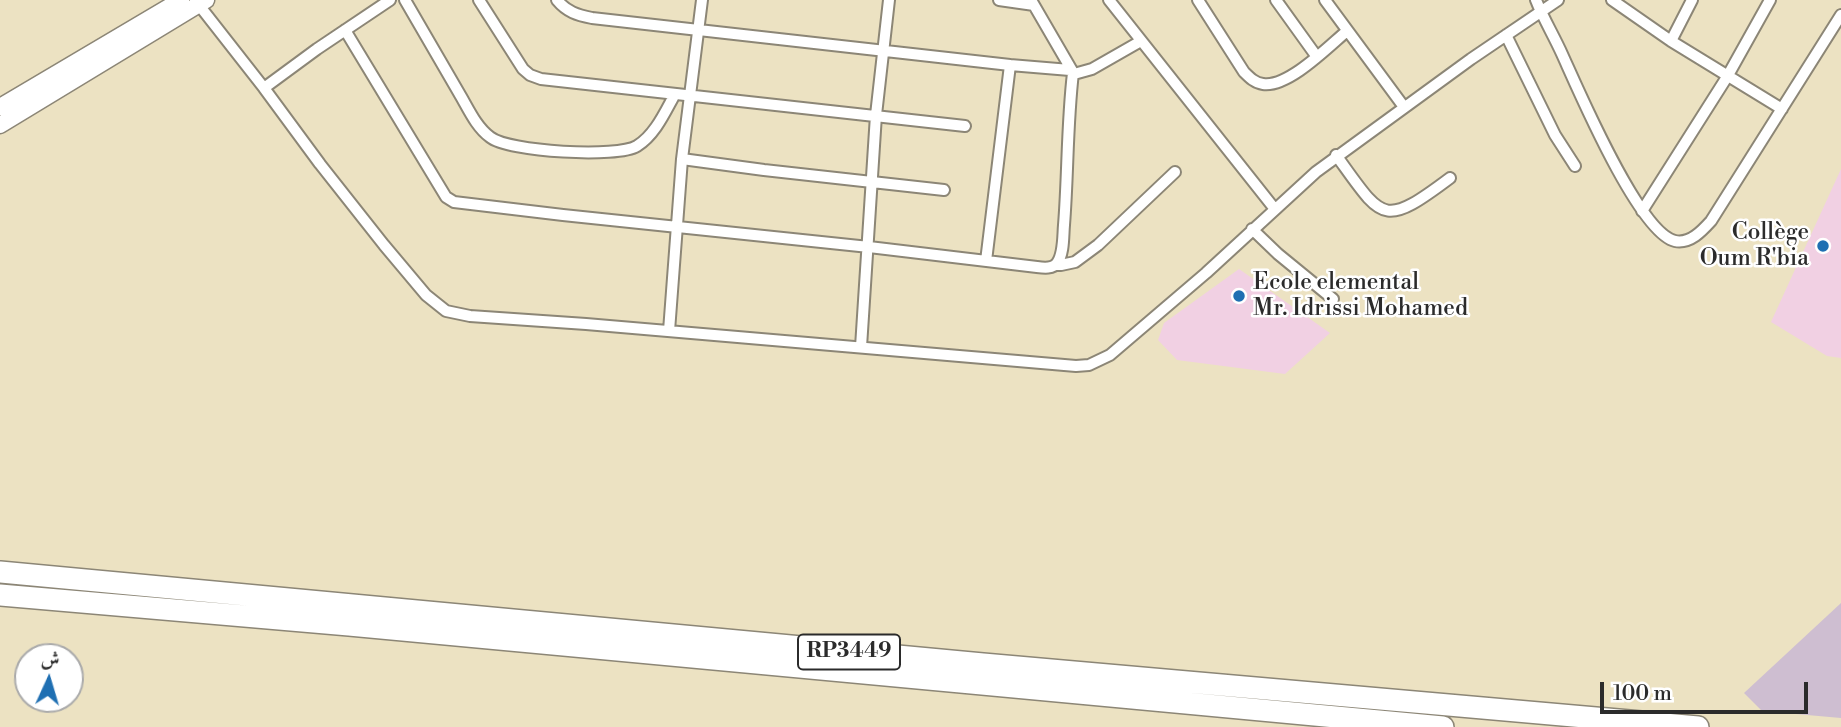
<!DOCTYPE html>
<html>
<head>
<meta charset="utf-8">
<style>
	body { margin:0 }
	#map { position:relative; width:1841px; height:727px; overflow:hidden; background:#ece2c2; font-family:"Libre Bodoni",Amiri,serif }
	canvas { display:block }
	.north { position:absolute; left:14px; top:643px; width:70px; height:70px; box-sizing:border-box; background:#fff; border:2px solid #aaa; border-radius:50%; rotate:4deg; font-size:19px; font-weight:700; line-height:28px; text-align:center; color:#2b2b2b }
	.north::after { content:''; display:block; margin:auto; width:24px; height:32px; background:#1f6fb2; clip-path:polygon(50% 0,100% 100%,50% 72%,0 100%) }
	.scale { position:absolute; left:1600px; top:682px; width:208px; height:32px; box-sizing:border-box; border:4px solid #2b2b2b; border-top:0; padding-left:9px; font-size:21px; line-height:24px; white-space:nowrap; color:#2b2b2b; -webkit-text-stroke:5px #fff; paint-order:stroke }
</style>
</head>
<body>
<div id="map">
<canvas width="1841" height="727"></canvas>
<div class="north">ش</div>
<div class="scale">100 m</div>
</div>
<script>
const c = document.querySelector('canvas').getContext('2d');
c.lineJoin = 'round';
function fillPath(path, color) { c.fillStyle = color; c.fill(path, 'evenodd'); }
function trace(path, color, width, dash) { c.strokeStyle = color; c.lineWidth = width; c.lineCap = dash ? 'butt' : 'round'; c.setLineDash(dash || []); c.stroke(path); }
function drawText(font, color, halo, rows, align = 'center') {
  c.font = font + ' "Libre Bodoni",serif'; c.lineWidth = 5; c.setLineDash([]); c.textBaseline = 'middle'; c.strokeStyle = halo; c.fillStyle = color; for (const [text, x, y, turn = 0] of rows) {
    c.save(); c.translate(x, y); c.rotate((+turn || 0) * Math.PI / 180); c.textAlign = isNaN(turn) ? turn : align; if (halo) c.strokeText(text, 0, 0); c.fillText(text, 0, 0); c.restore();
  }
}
fillPath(new Path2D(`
	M1841 169V358L1827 356 1771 322Z
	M1239 269 1330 333 1285 374 1177 360 1158 340 1164 323Z`), '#f1d0e3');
fillPath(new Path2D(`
	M1841 603V718L1762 711 1744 693Z`), '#cebed1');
const street = new Path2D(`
	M195 0 264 88 320 164 384 245 426 295 446 311 470 316 586 324 1076 366 1089 365 1110 355 1206 273 1316 172 1471 59 1558 0
	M405 0C423 31 441 62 459 93 468 108 476 127 490 137 508 152 618 158 637 146 655 135 665 112 675 94
	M479 0 523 69 530 75 541 79 965 126
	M557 0C567 12 577 15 592 18L1010 65 1070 70
	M999 0 1034 5
	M1031 0 1074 74 1092 69 1141 41
	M1109 0 1274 208
	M1198 0 1244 72C1250 78 1255 83 1263 84 1288 88 1329 46 1347 31
	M1276 0 1317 57
	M1325 0 1404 107
	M1536 0C1543 18 1554 36 1562 54 1578 89 1639 233 1675 241 1690 244 1702 231 1711 221L1841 15
	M1612 0 1671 41 1782 109
	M345 30 446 197 454 202 563 215 869 247 1037 267C1044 268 1053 269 1057 263 1064 254 1063 236 1064 225 1068 175 1067 123 1073 73
	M1506 35 1555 135 1575 166
	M1671 41 1692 0
	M264 88 317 49 390 0
	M1336 155C1383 220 1382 229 1450 178
	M682 159 764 170 944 190
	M1642 211 1727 77 1770 0
	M1252 229 1278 254 1333 299
	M986 261 1010 65
	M1055 265H1061L1075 262 1098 245 1175 172
	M669 331 682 159 702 0
	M861 347 876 115 889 0`);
const secondary = new Path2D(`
	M0 107 181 0
	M0 125 206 0`);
const highway = new Path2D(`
	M0 572 983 664 1698 727
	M0 595 349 625 1443 727`);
trace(street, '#8c8676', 14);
trace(secondary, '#8c8676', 19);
trace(highway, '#8c8676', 24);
trace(street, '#fff', 10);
trace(secondary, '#fff', 16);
trace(highway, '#fff', 21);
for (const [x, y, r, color] of [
	[1823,246,7,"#1f6fb2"],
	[1239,296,7,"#1f6fb2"]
]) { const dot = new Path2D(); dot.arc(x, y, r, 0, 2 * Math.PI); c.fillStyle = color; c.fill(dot); trace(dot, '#fff', 2.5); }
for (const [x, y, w] of [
	[849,652,102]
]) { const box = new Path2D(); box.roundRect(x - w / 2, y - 17.5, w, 35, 5); c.fillStyle = '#fff'; c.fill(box); trace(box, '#2b2b2b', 2); }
drawText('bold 21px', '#2b2b2b', null, [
	["RP3449",849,652]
]);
drawText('23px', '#2b2b2b', '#fff', [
	["Collège",1809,233],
	["Oum R'bia",1809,259],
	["Ecole elemental",1253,283,"left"],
	["Mr. Idrissi Mohamed",1253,309,"left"]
], 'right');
</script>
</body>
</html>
